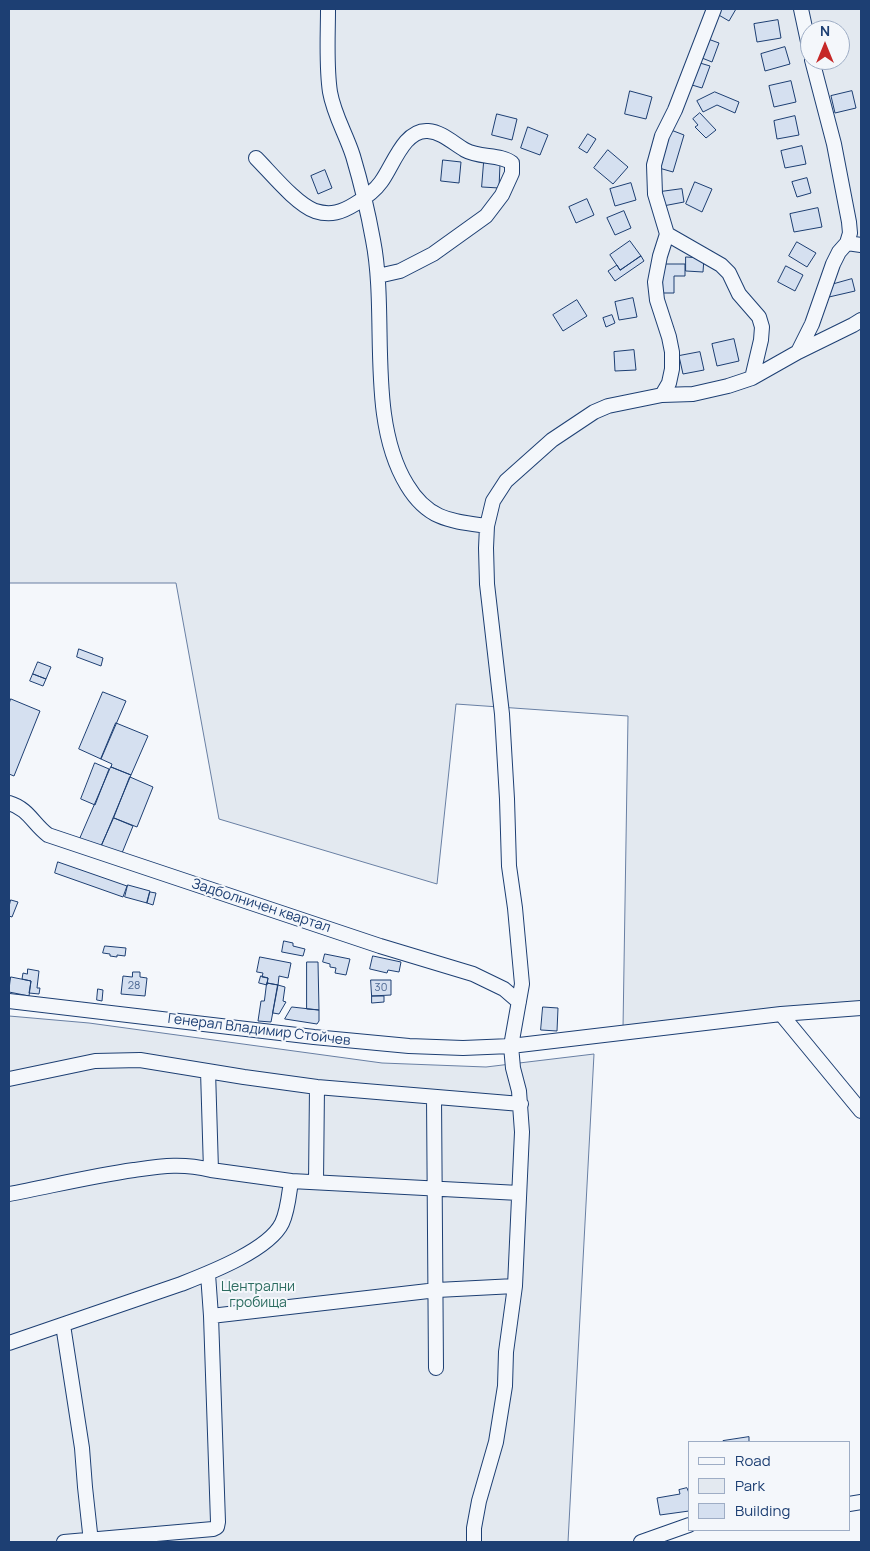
<!DOCTYPE html>
<html>
<head>
<meta charset="utf-8">
<style>
	body { margin:0 }
	#map { position:relative; width:870px; height:1551px; overflow:hidden; background:#f4f7fb; font-family:Manrope,sans-serif }
	canvas { display:block }
	.frame { position:absolute; inset:0; border:10px solid #1d3f73; pointer-events:none }
	.legend { position:absolute; left:688px; top:1441px; width:162px; height:90px; box-sizing:border-box; background:#f4f7fb; border:1px solid #9eadc5; margin:0; padding:6px 9px; list-style:none; font-size:15px; color:#1d3f73 }
	.legend li { display:flex; align-items:center; gap:10px; height:25px }
	.legend b { width:25px; border:1px solid #9eadc5 }
	.north { position:absolute; left:800px; top:20px; width:50px; height:50px; box-sizing:border-box; background:#f4f7fb; border:1px solid #9eadc5; border-radius:50%; rotate:0deg; font-size:14px; font-weight:700; line-height:20px; text-align:center; color:#1d3f73 }
	.north::after { content:''; display:block; margin:auto; width:18px; height:22px; background:#c62828; clip-path:polygon(50% 0,100% 100%,50% 72%,0 100%) }
</style>
</head>
<body>
<div id="map">
<canvas width="870" height="1551"></canvas>
<div class="frame"></div>
<ul class="legend">
<li><b style="height:6px;background:#f4f7fb"></b>Road</li>
<li><b style="height:14px;background:#e3e9f0"></b>Park</li>
<li><b style="height:14px;background:#d5e0f0"></b>Building</li>
</ul>
<div class="north">N</div>
</div>
<script>
const c = document.querySelector('canvas').getContext('2d');
c.lineJoin = 'round';
function fillPath(path, color) { c.fillStyle = color; c.fill(path, 'evenodd'); }
function trace(path, color, width, dash) { c.strokeStyle = color; c.lineWidth = width; c.lineCap = dash ? 'butt' : 'round'; c.setLineDash(dash || []); c.stroke(path); }
function drawText(font, color, halo, rows, align = 'center') {
  c.font = font + ' Manrope,sans-serif'; c.lineWidth = 4; c.setLineDash([]); c.textBaseline = 'middle'; c.strokeStyle = halo; c.fillStyle = color; for (const [text, x, y, turn = 0] of rows) {
    c.save(); c.translate(x, y); c.rotate((+turn || 0) * Math.PI / 180); c.textAlign = isNaN(turn) ? turn : align; if (halo) c.strokeText(text, 0, 0); c.fillText(text, 0, 0); c.restore();
  }
}
const green = new Path2D(`
	M9 9H861V1008L623 1028 628 716 456 704 437 884 219 819 176 583H9ZM810 30H840V60H810Z
	M9 1016 89 1023 382 1063 486 1067 594 1054 568 1542H9Z`);
fillPath(green, '#e3e9f0');
trace(green, '#687fa3', 1);
const building = new Path2D(`
	M720 9H736L729 21 717 14Z
	M778 20 781 38 757 42 754 24Z
	M708 39 719 43 712 62 702 58Z
	M785 47 790 64 765 71 761 54Z
	M700 63 710 66 702 88 692 85Z
	M791 81 796 102 774 107 769 86Z
	M630 91 652 97 646 119 625 114Z
	M852 91 856 108 835 113 831 96Z
	M715 92 739 102 735 113 717 105 703 112 697 101Z
	M700 113 716 130 706 138 695 127 698 125 693 119Z
	M497 114 517 119 512 140 492 135Z
	M795 116 799 135 777 139 774 121Z
	M528 127 548 135 540 155 521 148Z
	M671 130 684 135 673 172 659 168Z
	M588 134 596 139 587 153 579 148Z
	M802 146 806 164 785 168 781 151Z
	M608 150 628 167 613 184 594 168Z
	M443 160 461 162 459 183 441 181Z
	M484 162 500 164 499 188 482 187Z
	M325 170 332 188 318 194 311 176Z
	M807 178 811 193 797 197 792 182Z
	M695 182 712 189 702 212 686 204Z
	M631 183 636 200 615 206 610 189Z
	M682 189 684 202 663 206 660 192Z
	M587 199 594 215 576 223 569 207Z
	M818 208 822 227 794 232 790 214Z
	M624 211 631 228 615 235 607 218Z
	M630 241 641 256 620 270 610 255Z
	M797 242 816 253 807 267 789 256Z
	M641 256 644 261 615 281 608 271 617 265 620 270Z
	M686 257 704 258 703 272 686 271Z
	M663 264H685V276H674V293H663Z
	M786 266 803 275 795 291 778 282Z
	M852 279 855 291 829 297 827 286Z
	M633 298 637 317 619 320 615 302Z
	M577 300 587 316 563 331 553 315Z
	M612 315 615 323 606 327 603 318Z
	M734 339 739 361 717 366 712 344Z
	M634 350 636 370 615 371 614 352Z
	M700 352 704 370 683 374 679 356Z
	M79 649 103 658 101 666 77 657Z
	M38 662 51 667 46 679 33 674Z
	M33 674 46 679 43 686 30 681Z
	M103 692 126 701 101 759 79 749Z
	M11 699 40 711 14 776 9 774V704Z
	M116 723 148 736 131 775 111 767 112 764 101 759Z
	M95 763 109 769 95 805 81 799Z
	M111 767 131 775 100 849 79 841Z
	M130 777 153 787 137 827 114 818Z
	M114 818 133 826 120 858 100 849Z
	M58 862 127 886 123 897 55 873Z
	M128 885 150 891 147 903 125 897Z
	M150 892 156 893 153 905 147 903Z
	M11 900 18 902 12 917 9 916V907Z
	M284 941 293 943V946L305 949 303 956 282 952Z
	M105 946 126 948 125 956 117 955V957L110 956V954L103 953Z
	M325 954 350 959 346 975 335 973 336 968 330 967V964L323 962Z
	M373 956 401 962 399 972 388 970 387 973 370 969Z
	M260 957 291 963 288 978 279 976 278 985 267 983 268 978 262 977 263 973 257 972Z
	M307 962H318L319 1010 307 1009Z
	M28 969 39 971 37 988H40L39 994 29 993 31 981 22 979 23 973 27 974Z
	M133 972H140V977L147 978 145 996 121 994 123 976 132 977Z
	M261 976 268 978 267 985 259 983Z
	M11 977 31 981 29 996 9 992Z
	M371 980H391V995L372 996Z
	M267 983 278 985 271 1022 258 1021 261 1001H264Z
	M278 985 285 987 283 1001 286 1002 279 1014 273 1013Z
	M98 989 103 990 102 1001 97 1000Z
	M372 996H384V1002L372 1003Z
	M292 1007 319 1010V1021L317 1024 285 1019Z
	M543 1007 558 1008 557 1031 541 1030Z
	M749 1437V1442H723V1441Z
	M687 1488 689 1493V1511L660 1515 657 1498 680 1494 679 1490Z`);
fillPath(building, '#d5e0f0');
trace(building, '#1d3f73', 1);
const minor = new Path2D(`
	M328 9C328 36 326 66 330 92 334 115 346 134 353 156 361 183 368 212 373 240 388 316 366 418 407 485 428 520 451 521 487 526
	M801 9 810 51
	M256 158C271 173 296 204 315 211 331 216 342 212 355 204 365 198 374 192 381 182 393 166 404 129 428 131 442 132 453 143 465 150 479 158 501 154 512 163V173L502 195 486 216 433 254 400 271 378 276
	M667 234 721 265 729 273 739 294 759 317 762 327 761 340 752 378
	M847 243 861 245
	M798 352 853 325 861 320
	M662 395 693 394 728 386 752 378 798 352 812 324 833 264 839 252 847 243 850 233 849 222 834 144 812 60
	M9 803C29 809 33 824 48 835L380 946 473 974 504 989 519 1002
	M9 1001 314 1037 409 1046 463 1048 511 1046 781 1014 861 1008
	M781 1014 861 1111
	M208 1071 211 1170
	M9 1079 95 1061 140 1060 244 1077 317 1087 521 1104
	M434 1097 436 1368
	M316 1182 317 1087
	M9 1194C51 1186 92 1176 134 1170 163 1166 182 1163 211 1170L291 1181 519 1193
	M211 1316 437 1290 515 1286
	M63 1325 82 1448 85 1487 91 1542
	M9 1343 181 1284C209 1273 269 1250 282 1223 288 1210 289 1194 291 1181
	M849 1504 861 1502
	M64 1542 213 1529 217 1527 218 1522 211 1316 208 1274
	M474 1542V1528L479 1501 496 1442 505 1386 506 1352 515 1286 522 1132 519 1091 513 1068 511 1046 522 984 515 908 509 866 507 799 502 714 487 584 486 548 487 526 493 501 506 481 552 440 594 412 608 406 662 395 669 383 672 369V352L669 337 657 300 655 282 660 256 667 234 655 194 654 165 662 136 675 110 714 9
	M641 1542 689 1525`);
trace(minor, '#1d3f73', 16);
trace(minor, '#f4f7fb', 14);
drawText('11px', '#4b6792', null, [
	["28",134,986],
	["30",381,988]
]);
drawText('14px', '#1d3f73', '#f4f7fb', [
	["Задболничен квартал",261,906,18],
	["Генерал Владимир Стойчев",259,1030,7]
]);
drawText('14px', '#2c6c60', '#f4f7fb', [
	["Централни",258,1287],
	["гробища",258,1303]
]);
</script>
</body>
</html>
